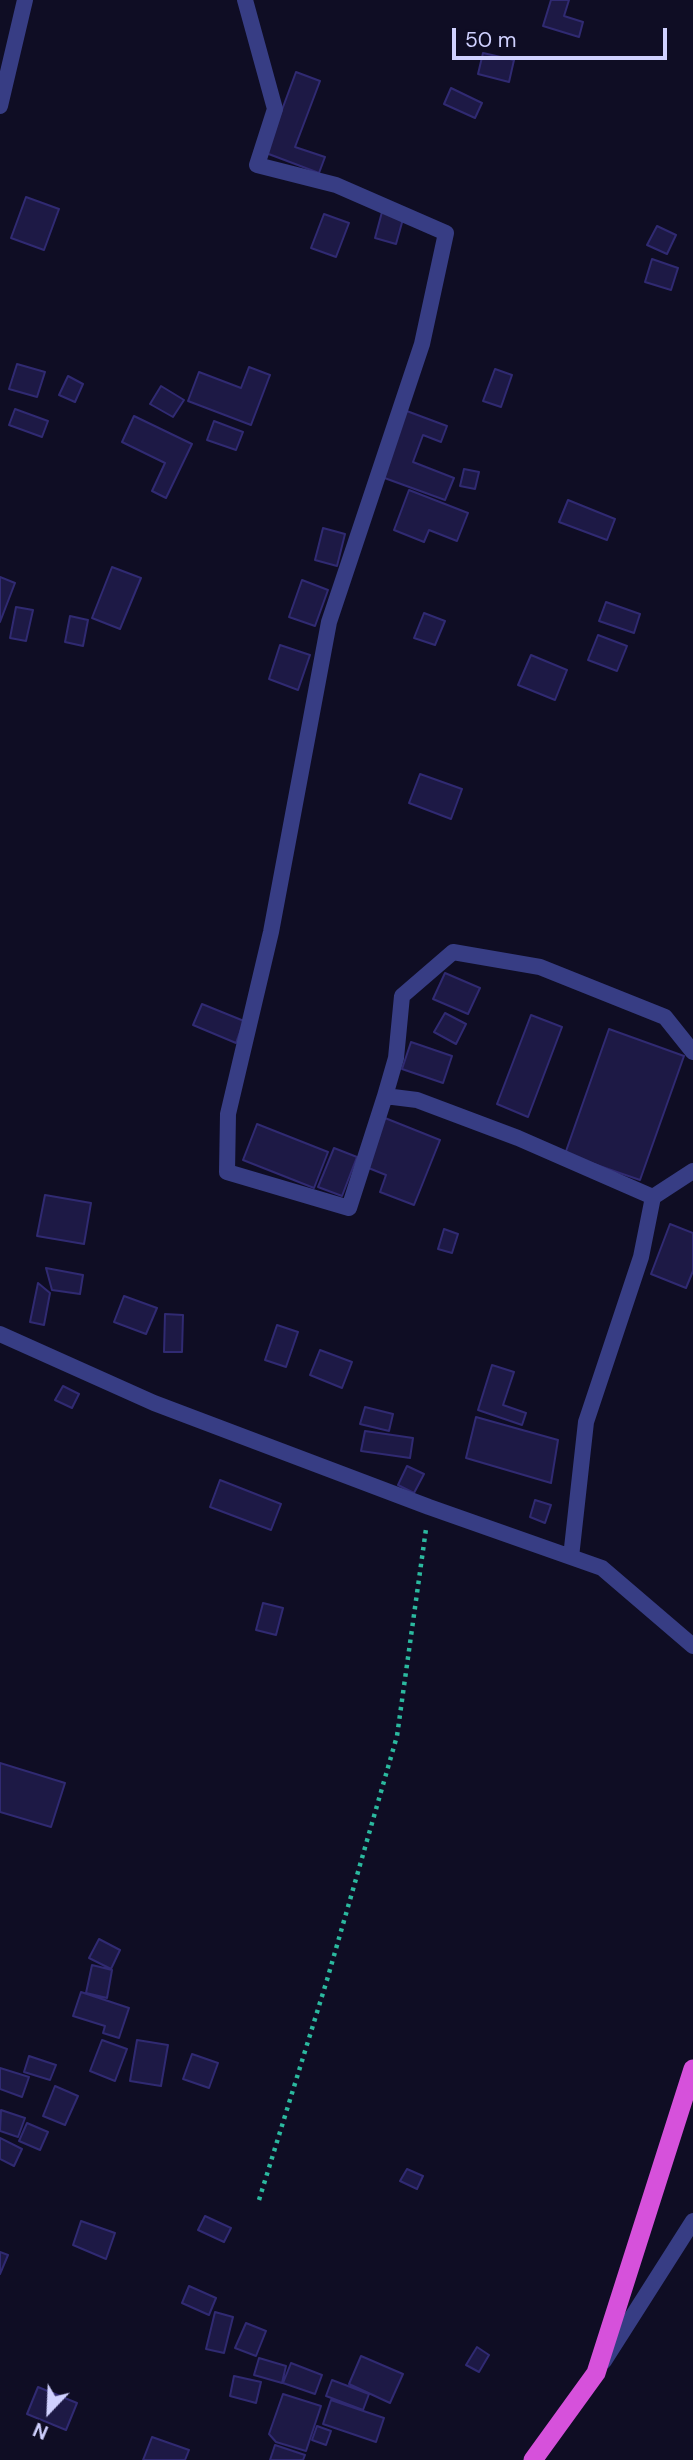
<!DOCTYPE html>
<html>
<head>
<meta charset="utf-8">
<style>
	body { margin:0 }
	#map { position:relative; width:693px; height:2460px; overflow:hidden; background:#0f0d24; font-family:"DM Sans",sans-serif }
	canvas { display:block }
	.north { position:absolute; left:14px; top:2376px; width:70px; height:70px; -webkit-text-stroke:5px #0f0d24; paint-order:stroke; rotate:203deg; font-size:19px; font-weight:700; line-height:28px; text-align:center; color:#d0d1ff }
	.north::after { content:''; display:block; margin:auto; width:24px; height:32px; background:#d0d1ff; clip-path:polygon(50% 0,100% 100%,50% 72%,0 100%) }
	.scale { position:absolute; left:452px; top:28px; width:215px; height:32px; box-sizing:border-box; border:4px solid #d0d1ff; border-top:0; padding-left:9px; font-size:21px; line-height:24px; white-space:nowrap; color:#d0d1ff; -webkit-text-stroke:5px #0f0d24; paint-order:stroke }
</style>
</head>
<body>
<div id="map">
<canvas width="693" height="2460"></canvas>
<div class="north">N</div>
<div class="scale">50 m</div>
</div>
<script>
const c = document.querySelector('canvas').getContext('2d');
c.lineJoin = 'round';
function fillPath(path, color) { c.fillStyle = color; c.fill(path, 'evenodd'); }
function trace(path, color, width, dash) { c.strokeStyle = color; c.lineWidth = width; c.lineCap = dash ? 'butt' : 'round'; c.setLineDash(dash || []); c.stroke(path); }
const building = new Path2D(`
	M551 0H569L564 16 583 22 579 37 543 26Z
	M483 53 514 60 509 82 478 74Z
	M296 72 320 81 295 147 325 157 319 173 266 153Z
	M451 88 482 103 475 118 444 104Z
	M26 197 59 209 44 250 11 238Z
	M382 212 403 219 396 244 375 238Z
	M324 214 349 223 336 257 311 248Z
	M657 226 676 235 667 254 647 245Z
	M652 259 678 268 671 290 645 282Z
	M17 364 45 372 37 397 9 389Z
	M249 367 270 375 251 425 188 401 199 372 241 388Z
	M495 369 512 375 501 407 483 401Z
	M68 376 83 384 75 402 59 395Z
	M161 386 184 400 173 417 150 404Z
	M15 409 48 421 42 437 9 425Z
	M404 410 447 426 441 442 423 435 413 462 454 478 445 500 379 476Z
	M134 416 192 444 166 498 152 491 165 463 122 442Z
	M214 421 243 432 236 450 207 440Z
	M464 469 479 472 475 489 460 486Z
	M409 490 468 513 457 541 429 530 424 542 394 530Z
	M568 500 615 519 607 540 559 522Z
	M323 528 345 534 337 566 315 560Z
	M112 567 141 578 120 629 92 618Z
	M0 577 15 583 0 622Z
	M302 580 328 590 315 626 289 617Z
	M606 602 640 614 634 633 599 621Z
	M16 607 33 610 26 641 10 638Z
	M424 613 445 621 435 645 414 638Z
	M70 616 88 620 83 646 65 642Z
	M598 635 627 646 617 671 588 660Z
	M280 645 310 655 298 690 269 679Z
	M531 655 567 670 555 700 518 685Z
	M420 774 462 789 451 819 409 803Z
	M445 973 480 988 468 1014 433 999Z
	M202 1004 244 1021 236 1043 193 1025Z
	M445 1013 466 1024 456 1044 434 1032Z
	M531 1015 562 1027 528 1117 497 1104Z
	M609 1029 684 1056 640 1180 565 1154Z
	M411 1042 452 1056 443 1083 402 1069Z
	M385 1118 440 1140 414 1205 380 1192 386 1175 366 1167Z
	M257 1124 328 1152 314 1188 243 1160Z
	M334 1148 357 1157 342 1196 318 1187Z
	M45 1195 91 1203 84 1244 37 1236Z
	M670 1224 693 1233V1271L686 1288 651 1274Z
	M444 1229 458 1234 452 1253 438 1249Z
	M46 1268 83 1275 80 1294 52 1290Z
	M38 1283 50 1293 44 1325 30 1322Z
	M124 1296 157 1308 146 1334 114 1322Z
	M165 1314 183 1315 182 1352H164Z
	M277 1325 298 1332 286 1367 265 1360Z
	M320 1350 352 1362 342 1388 310 1375Z
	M492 1365 514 1372 503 1405 526 1413 522 1425 478 1410Z
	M63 1386 79 1394 72 1408 55 1400Z
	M365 1407 393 1414 389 1431 360 1424Z
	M476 1417 558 1440 551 1483 466 1458Z
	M365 1431 413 1438 410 1458 361 1451Z
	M407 1466 424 1474 414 1493 398 1485Z
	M220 1480 281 1504 271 1530 210 1507Z
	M535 1500 551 1505 545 1523 530 1517Z
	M263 1603 283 1608 276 1635 256 1630Z
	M0 1763 65 1783 51 1827 0 1812Z
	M99 1939 120 1950 111 1969 89 1958Z
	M92 1965 112 1970 107 1998 86 1993Z
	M81 1992 129 2008 119 2038 103 2033 105 2026 73 2016Z
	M102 2040 127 2049 115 2081 90 2071Z
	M137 2040 168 2045 161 2086 130 2081Z
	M192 2054 218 2063 209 2088 183 2079Z
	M29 2056 56 2065 50 2080 24 2072Z
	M0 2068 29 2077 22 2097 0 2089Z
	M55 2086 78 2096 65 2125 43 2116Z
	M1 2110 25 2118 18 2137 0 2131Z
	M27 2123 48 2132 40 2150 19 2141Z
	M0 2138 22 2149 14 2166 0 2159Z
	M407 2169 423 2176 417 2189 400 2181Z
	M205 2216 231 2228 224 2242 198 2230Z
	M81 2221 115 2233 106 2259 73 2245Z
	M0 2252 8 2255 0 2274Z
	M189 2286 216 2298 209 2315 182 2303Z
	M215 2312 233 2317 224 2353 206 2349Z
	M246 2323 266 2331 256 2356 235 2348Z
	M477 2347 489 2355 479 2372 466 2365Z
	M361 2356 403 2374 390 2403 349 2384Z
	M259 2358 286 2366 282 2383 254 2375Z
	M291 2363 322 2375 315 2394 283 2383Z
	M234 2376 261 2382 256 2403 230 2396Z
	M332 2380 369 2394 363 2410 326 2396Z
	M38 2387 77 2403 66 2430 27 2414Z
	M283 2394 321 2406 306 2451 276 2442 269 2434Z
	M331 2400 384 2418 376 2442 323 2424Z
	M317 2426 331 2431 326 2445 312 2440Z
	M152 2437 189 2450 185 2460H143Z
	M275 2445 305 2455 303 2460H270Z`);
fillPath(building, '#1d1945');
trace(building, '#302a72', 2);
trace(new Path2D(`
	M259 2200 327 1980 397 1736 426 1529`), '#2bb99f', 4.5, [3.5, 5]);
trace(new Path2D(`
	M245 0 275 109 257 165 336 185 446 233 422 344 329 622 271 932 228 1114 227 1172 349 1208 385 1096 417 1100 518 1138 653 1197 641 1257 586 1422 571 1557
	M0 106 25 0
	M385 1096 396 1058 402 996 453 952 540 967 665 1017 693 1052
	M653 1197 693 1171
	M0 1334 154 1403 429 1507 602 1568 693 1646
	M604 2361 693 2221`), '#373d84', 16);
trace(new Path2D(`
	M533 2460 596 2373 693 2069`), '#d651db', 19);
</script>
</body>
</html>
